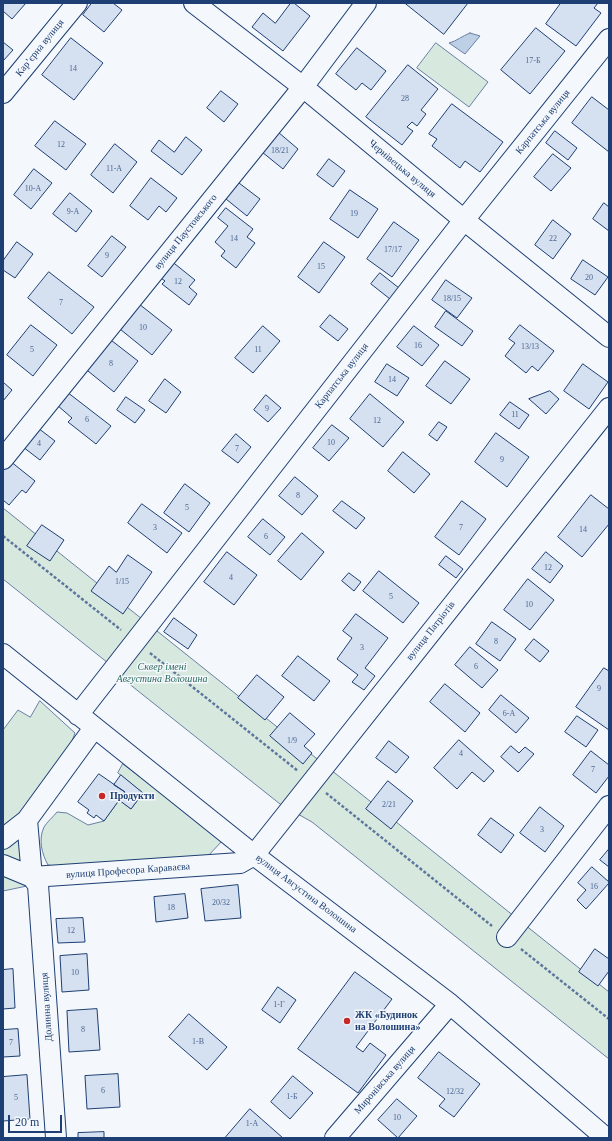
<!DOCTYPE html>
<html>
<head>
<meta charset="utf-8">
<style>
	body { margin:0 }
	#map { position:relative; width:612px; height:1141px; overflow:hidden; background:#f4f7fb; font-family:Georgia,serif }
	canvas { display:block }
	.frame { position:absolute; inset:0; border:4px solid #1d3f73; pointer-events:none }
	.scale { position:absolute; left:8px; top:1115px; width:54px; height:18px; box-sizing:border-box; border:2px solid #1d3f73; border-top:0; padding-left:5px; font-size:12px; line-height:14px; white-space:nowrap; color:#1d3f73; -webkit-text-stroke:3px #f4f7fb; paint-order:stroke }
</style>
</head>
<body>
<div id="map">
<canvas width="612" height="1141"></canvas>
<div class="frame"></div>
<div class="scale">20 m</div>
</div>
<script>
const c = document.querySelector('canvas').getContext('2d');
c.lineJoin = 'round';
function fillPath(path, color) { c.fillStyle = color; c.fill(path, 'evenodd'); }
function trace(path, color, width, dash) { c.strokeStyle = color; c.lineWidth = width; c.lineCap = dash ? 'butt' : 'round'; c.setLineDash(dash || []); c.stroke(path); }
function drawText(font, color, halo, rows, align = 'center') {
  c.font = font + ' Georgia,serif'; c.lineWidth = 3; c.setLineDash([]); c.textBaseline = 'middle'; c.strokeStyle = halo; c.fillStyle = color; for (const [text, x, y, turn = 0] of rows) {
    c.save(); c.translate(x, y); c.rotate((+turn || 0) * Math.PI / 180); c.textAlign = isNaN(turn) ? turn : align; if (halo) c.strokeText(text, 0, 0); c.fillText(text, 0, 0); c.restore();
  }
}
const green = new Path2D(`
	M436 43 488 82 469 107 417 68Z
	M3 508 609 992V1059L312 822 280 804 118 675 108 663 3 579Z
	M40 701 75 733 66 757 3 833V730L18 710 30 717Z
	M123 764 223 840 207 857 65 867 48 865C42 854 38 840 44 827 47 822 53 817 57 812L67 813 88 825 104 821 119 800 131 809 143 793 118 773Z
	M16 834 27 848 20 862 3 860V842Z
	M3 876 11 878 27 886 3 891Z`);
fillPath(green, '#d7e8df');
trace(green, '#687fa3', 1);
const water = new Path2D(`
	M470 33 480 36 465 54 449 43C457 41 462 36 470 33Z`);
fillPath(water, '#bed0e5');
trace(water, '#687fa3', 1);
const building = new Path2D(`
	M3 3H26L12 19 3 11Z
	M92 3H113L122 10 104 32 83 15Z
	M291 3H294L310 16 283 51 252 27 263 13 275 23Z
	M405 3H468L444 34Z
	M561 3H598L594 8 601 13 576 46 546 24Z
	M536 28 565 51 530 94 501 70Z
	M71 38 103 63 74 100 42 75Z
	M3 42 13 50 3 61Z
	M357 48 386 71 371 90 362 83 356 90 336 74Z
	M408 65 438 89 421 110 426 114 417 126 412 122 407 127 413 131 402 145 366 117Z
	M221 91 238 104 224 122 207 108Z
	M592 97 609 110V152L572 123Z
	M452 104 503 142 480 172 465 161 460 168 432 146 437 139 429 134Z
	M55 121 86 144 66 170 35 146Z
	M555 131 577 148 568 160 546 143Z
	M278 132 298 149 283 169 262 152Z
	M186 137 202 150 182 175 151 151 159 140 174 152Z
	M115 144 137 162 113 193 91 175Z
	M553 154 571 168 551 191 534 177Z
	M329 159 345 171 333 187 317 175Z
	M34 169 52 183 31 209 14 195Z
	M151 178 177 198 166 212 159 206 148 220 130 206Z
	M239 183 260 199 247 216 226 199Z
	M350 190 378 209 358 238 330 219Z
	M70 193 92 211 76 232 53 214Z
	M604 203 609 207V231L593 219Z
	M226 208 253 229 247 237 255 243 236 268 221 256 225 251 215 242 228 226 218 218Z
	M553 220 571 234 553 259 535 245Z
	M394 222 419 240 392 277 367 259Z
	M112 236 126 247 102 277 88 266Z
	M17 242 33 254 15 278 3 270V261Z
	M324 242 345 257 319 293 298 277Z
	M170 260 195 280 189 287 197 294 189 305 162 284 165 281 158 276Z
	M583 260 608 277 595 295 571 279Z
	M49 272 94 307 72 334 28 298Z
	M380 273 399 288 390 299 371 284Z
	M446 280 472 298 457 318 432 300Z
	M134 300 172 330 152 355 115 325Z
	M446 311 473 331 462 346 435 327Z
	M330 315 348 329 338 341 320 327Z
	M31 325 57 345 33 376 7 355Z
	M520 325 554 351 538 371 532 366 526 373 505 356 515 343 509 339Z
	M263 326 280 341 253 373 235 358Z
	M414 326 439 345 422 366 397 347Z
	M107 337 138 361 114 392 83 367Z
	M445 361 470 379 451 404 426 386Z
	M387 364 409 378 397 396 375 382Z
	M583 364 608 382 589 409 564 391Z
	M165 379 181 392 166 413 149 401Z
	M3 382 12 390 3 401Z
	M550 391 559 399 546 414 529 399Z
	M67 392 111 426 96 444 68 422 72 418 57 405Z
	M370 394 404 422 383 447 350 419Z
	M266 395 281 408 268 422 254 410Z
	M126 397 145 410 135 423 117 410Z
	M510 402 529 415 519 429 500 415Z
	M439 422 447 427 437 441 429 435Z
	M332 425 349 438 329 461 313 448Z
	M38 428 55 441 40 460 23 447Z
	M496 433 529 457 507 487 475 462Z
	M236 434 251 447 238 463 222 451Z
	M403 452 430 474 414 493 388 471Z
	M10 461 35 481 26 493 22 490 9 505 3 500V469Z
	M295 477 318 496 302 515 279 496Z
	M185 484 210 503 189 532 164 513Z
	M591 495 609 509V524L582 557 558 537Z
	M342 501 365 518 356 529 333 511Z
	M462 501 486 519 459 555 435 537Z
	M142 504 182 533 167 553 128 523Z
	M263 519 285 537 270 555 248 537Z
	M42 525 64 540 50 561 27 546Z
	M302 533 324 552 301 580 278 561Z
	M227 552 257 575 234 605 204 582Z
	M546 552 563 566 550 583 532 569Z
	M128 555 152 572 123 614 91 591 109 566 116 572Z
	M446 556 463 569 456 578 439 565Z
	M379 571 419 603 403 623 363 591Z
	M349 573 361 582 354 591 342 581Z
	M528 579 554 600 530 630 504 610Z
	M356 614 388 638 365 668 375 676 364 690 352 682 358 675 337 659 352 638 343 631Z
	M174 618 197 635 188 649 164 632Z
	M492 622 516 639 500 661 476 644Z
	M534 639 549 651 540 662 525 650Z
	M470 647 498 670 482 688 455 665Z
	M298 656 330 681 314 701 282 676Z
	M604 668 609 671V730L576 707Z
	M257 675 284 697 265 720 238 698Z
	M445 684 480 713 465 732 430 702Z
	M501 695 529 718 516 733 489 710Z
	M290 713 315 734 304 746 312 753 303 764 270 736Z
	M577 716 598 730 586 747 565 732Z
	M459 740 494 771 484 782 472 772 457 789 434 768Z
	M389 741 409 757 396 773 376 758Z
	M511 746 519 753 525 747 534 754 518 772 501 757Z
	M591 751 609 765V776L596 793 573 775Z
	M99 774 125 792 104 821 96 815 94 818 87 813 89 810 78 802Z
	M121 775 143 793 131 809 119 800 125 792 114 785Z
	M388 781 413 801 391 829 366 809Z
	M540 807 564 826 545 852 520 833Z
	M491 818 514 835 501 853 478 835Z
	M609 849V867L600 860Z
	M592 867 609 882V883L586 909 577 900 586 890 578 883Z
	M238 885 241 918 205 921 201 889Z
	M185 894 188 918 156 922 154 897Z
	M83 918 85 942 58 943 56 919Z
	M595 949 609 959V971L598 986 579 972Z
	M87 954 89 990 62 992 60 956Z
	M13 969 15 1008 3 1009V970Z
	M355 972 392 999 356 1047 363 1052 370 1043 386 1055 358 1093 298 1049Z
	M278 987 296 1000 280 1023 262 1010Z
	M97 1009 100 1050 69 1052 67 1011Z
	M189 1014 227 1047 207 1070 169 1037Z
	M18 1029 20 1056 3 1057V1030Z
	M439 1052 480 1084 454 1117 439 1106 445 1099 418 1078Z
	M118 1074 120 1107 87 1109 85 1076Z
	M27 1075 30 1119 3 1121V1077Z
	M293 1076 313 1093 290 1119 271 1102Z
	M397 1099 417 1116 398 1138 378 1120Z
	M250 1109 283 1138H225Z
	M104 1132V1138H78V1133Z`);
fillPath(building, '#d5e0f0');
trace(building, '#1d3f73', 1);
const minor = new Path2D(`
	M194 3 303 87 464 220 609 337
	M3 93 77 3
	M3 459 303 87 366 3
	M3 654 254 855 450 1004 606 1138
	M78 715 464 220 609 39
	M27 820 32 877 38 885 56 1138
	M3 839 27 820 94 728
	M3 865 32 877 240 863 254 855 609 408
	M507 937 609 806
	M335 1138 450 1004`);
trace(minor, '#1d3f73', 22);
trace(new Path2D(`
	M3 536 121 630
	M150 653 298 771
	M326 793 492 926
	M521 949 609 1019`), '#5e769c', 2.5, [3, 2]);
trace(minor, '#f4f7fb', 20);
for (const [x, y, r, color] of [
	[102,796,4,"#c62828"],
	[347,1021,4,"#c62828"]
]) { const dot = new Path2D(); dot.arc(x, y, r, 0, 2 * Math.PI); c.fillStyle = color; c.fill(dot); trace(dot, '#f4f7fb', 1.5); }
drawText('8px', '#4b6792', null, [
	["17-Б",533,61],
	["14",73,69],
	["28",405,99],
	["12",61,145],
	["18/21",280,151],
	["11-А",114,169],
	["10-А",33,189],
	["9-А",73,212],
	["19",354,214],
	["14",234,239],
	["22",553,239],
	["17/17",393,250],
	["9",107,256],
	["15",321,267],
	["20",589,278],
	["12",178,282],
	["18/15",452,299],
	["7",61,303],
	["10",143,328],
	["16",418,346],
	["13/13",530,347],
	["5",32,350],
	["11",258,350],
	["8",111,364],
	["14",392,380],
	["9",267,409],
	["11",515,415],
	["6",87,420],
	["12",377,421],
	["10",331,443],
	["4",39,444],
	["7",237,449],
	["9",502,460],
	["8",298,496],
	["5",187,508],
	["3",155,528],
	["7",461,528],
	["14",583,530],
	["6",266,537],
	["12",548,568],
	["4",231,578],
	["1/15",122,582],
	["5",391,597],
	["10",529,605],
	["8",496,642],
	["3",362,648],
	["6",476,667],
	["9",599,689],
	["6-А",509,714],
	["1/9",292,741],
	["4",461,754],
	["7",593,770],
	["2/21",389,805],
	["3",542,830],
	["16",594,887],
	["20/32",221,903],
	["18",171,908],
	["12",71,931],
	["10",75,973],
	["1-Г",279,1005],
	["8",83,1030],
	["1-В",198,1042],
	["7",11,1043],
	["6",103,1091],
	["12/32",455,1092],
	["1-Б",292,1097],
	["5",16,1098],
	["10",397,1118],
	["1-А",252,1124]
]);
drawText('10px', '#1d3f73', '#f4f7fb', [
	["Карʼєрна вулиця",40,48,-51],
	["Карпатська вулиця",543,122,-51],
	["Чернівецька вулиця",402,169,40],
	["вулиця Паустовського",186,232,-51],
	["Карпатська вулиця",342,376,-52],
	["вулиця Патріотів",431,631,-52],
	["вулиця Професора Караваєва",128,871,-4],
	["вулиця Августина Волошина",306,894,37],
	["Долинна вулиця",47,1007,-94],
	["Миронівська вулиця",385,1080,-49]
]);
drawText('italic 10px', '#2c6c60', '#f4f7fb', [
	["Сквер імені",162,667],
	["Августина Волошина",162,679]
]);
drawText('bold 10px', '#1d3f73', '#f4f7fb', [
	["Продукти",110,796],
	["ЖК «Будинок",355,1015],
	["на Волошина»",355,1027]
], 'left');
</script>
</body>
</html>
